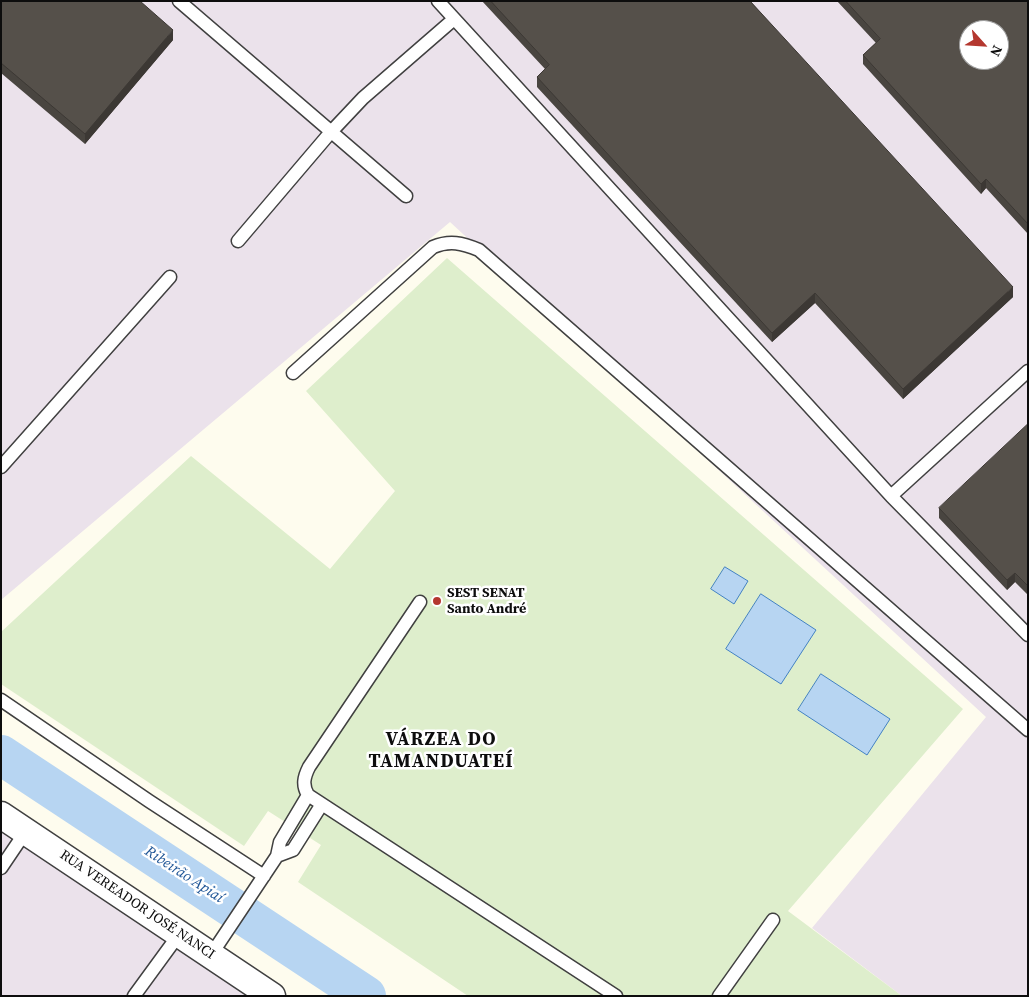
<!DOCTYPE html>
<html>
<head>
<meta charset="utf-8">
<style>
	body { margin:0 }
	#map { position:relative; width:1029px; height:997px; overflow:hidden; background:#fefcee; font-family:"Source Serif 4",serif }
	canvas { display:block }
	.frame { position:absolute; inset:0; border:2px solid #0d0d0d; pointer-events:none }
	.north { position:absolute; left:959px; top:20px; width:50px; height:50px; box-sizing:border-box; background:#fff; border:1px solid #9e9e9e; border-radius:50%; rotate:116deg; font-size:14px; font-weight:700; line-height:20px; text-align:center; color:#0d0d0d }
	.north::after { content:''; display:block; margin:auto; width:18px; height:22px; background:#b4372f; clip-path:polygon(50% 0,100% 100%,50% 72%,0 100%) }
</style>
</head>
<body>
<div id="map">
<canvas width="1029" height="997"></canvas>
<div class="frame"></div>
<div class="north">N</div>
</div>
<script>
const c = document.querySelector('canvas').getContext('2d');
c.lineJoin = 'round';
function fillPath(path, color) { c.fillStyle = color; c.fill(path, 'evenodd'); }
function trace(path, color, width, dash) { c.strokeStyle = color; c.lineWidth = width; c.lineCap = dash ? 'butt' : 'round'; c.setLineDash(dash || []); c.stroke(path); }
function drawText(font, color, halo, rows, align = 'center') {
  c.font = font + ' "Source Serif 4",serif'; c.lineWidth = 5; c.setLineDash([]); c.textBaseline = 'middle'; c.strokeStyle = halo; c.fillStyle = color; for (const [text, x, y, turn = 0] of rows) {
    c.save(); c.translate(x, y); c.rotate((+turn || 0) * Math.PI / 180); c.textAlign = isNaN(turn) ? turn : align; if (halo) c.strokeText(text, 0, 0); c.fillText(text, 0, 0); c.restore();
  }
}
fillPath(new Path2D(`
	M1 1H1028V996H902L812 928 986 717 450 222 1 600ZM969 30H999V60H969Z
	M1 804 273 996H1Z`), '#ebe2eb');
fillPath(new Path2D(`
	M447 258 963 709 788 911 902 996H468L298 882 321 845 268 811 244 846 1 684V632L191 456 330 569 395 491 306 391Z`), '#deeecc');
const water = new Path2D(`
	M725 567 748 581 734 604 711 589Z
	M761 594 816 630 781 684 726 649Z
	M821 674 890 719 867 755 798 710Z`);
fillPath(water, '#b7d5f2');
trace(water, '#4382c4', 1);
trace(new Path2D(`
	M1 755 366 996`), '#b7d5f2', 40);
const service = new Path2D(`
	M179 1 406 196
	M438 1 891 496 1028 635
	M238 241 330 133 363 98 454 19
	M293 373 433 247C450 240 462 243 479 250L1028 730
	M1 467 170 277
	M891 496 1028 371
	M420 602 309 767C304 777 302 785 308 795L616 996
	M1 700 149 801 264 876
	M277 856 293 850 322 804
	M1 868 26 831
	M211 955 277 856 280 842 308 795
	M134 996 180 933
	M719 996 773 920`);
const minor = new Path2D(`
	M1 815 272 996`);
trace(service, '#404040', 15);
trace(minor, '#404040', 29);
trace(service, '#fff', 12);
trace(minor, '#fff', 26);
fillPath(new Path2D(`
	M1 1 173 40 85 144 1 73Z
	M482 1H750L1013 297 903 399 815 303 772 342 537 87V77L545 69Z
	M837 1H1028V234L986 188 981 194 863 64V55L876 43Z
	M1028 424V595L1015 582 1007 590 939 518V508Z`), '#494540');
fillPath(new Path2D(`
	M173 30V40L85 144V134Z
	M986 179V188L981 194V184Z
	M1013 287V297L903 399V389Z
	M815 293V303L772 342V333Z
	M1015 573V582L1007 590V580Z`), '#3c3834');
const building = new Path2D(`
	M1 1H140L173 30 85 134 1 63Z
	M491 1H750L1013 287 903 389 815 293 772 333 537 77 549 65Z
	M846 1H1028V224L986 179 981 184 863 55 880 39ZM969 30H999V60H969Z
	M1028 424V586L1015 573 1007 580 939 508Z`);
fillPath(building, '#55504a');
trace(building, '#3c3834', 1);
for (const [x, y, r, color] of [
	[437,601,5,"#b4372f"]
]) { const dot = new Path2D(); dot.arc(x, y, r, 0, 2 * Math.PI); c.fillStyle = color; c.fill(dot); trace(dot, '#fff', 2); }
drawText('bold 14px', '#0d0d0d', '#fff', [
	["SEST SENAT",447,593],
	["Santo André",447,609]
], 'left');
drawText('14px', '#0d0d0d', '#fff', [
	["RUA VEREADOR JOSÉ NANCI",137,905,34]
]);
drawText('italic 15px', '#1f5596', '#fff', [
	["Ribeirão Apiaí",184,875,33]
]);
c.letterSpacing = '1px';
drawText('bold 19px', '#0d0d0d', '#fff', [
	["VÁRZEA DO",441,740],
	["TAMANDUATEÍ",441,762]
]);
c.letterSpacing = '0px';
</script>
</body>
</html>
